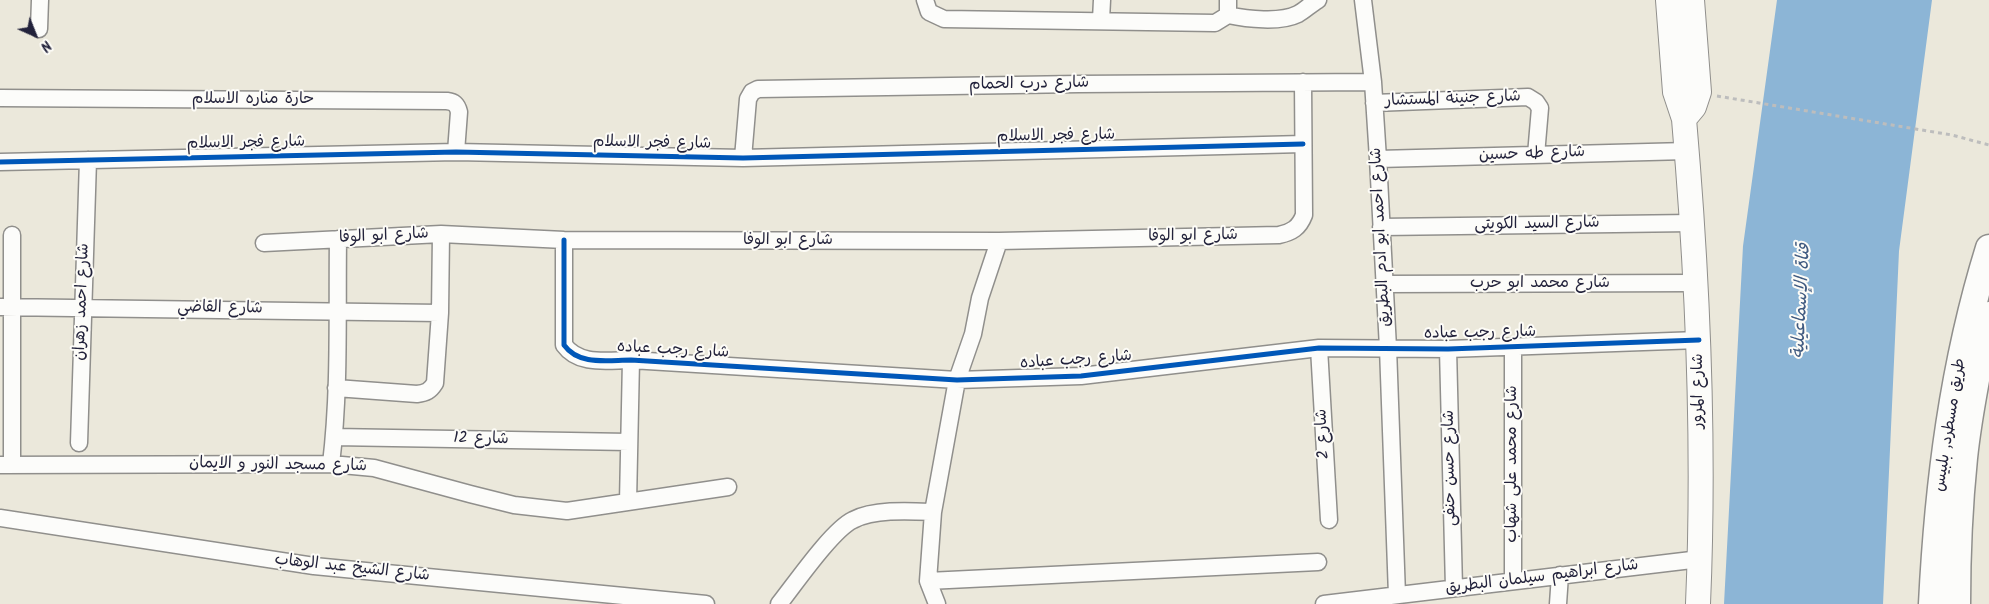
<!DOCTYPE html>
<html>
<head>
<meta charset="utf-8">
<style>
	body { margin:0 }
	#map { position:relative; width:1989px; height:604px; overflow:hidden; background:#ebe8db; font-family:Kalam,sans-serif }
	canvas { display:block }
	.north { position:absolute; left:10px; top:10px; width:50px; height:50px; -webkit-text-stroke:4px #fdfcf7; paint-order:stroke; rotate:136deg; font-size:14px; font-weight:700; line-height:20px; text-align:center; color:#22223b }
	.north::after { content:''; display:block; margin:auto; width:18px; height:22px; background:#22223b; clip-path:polygon(50% 0,100% 100%,50% 72%,0 100%) }
</style>
</head>
<body>
<div id="map">
<canvas width="1989" height="604"></canvas>
<div class="north">N</div>
</div>
<script>
const c = document.querySelector('canvas').getContext('2d');
c.lineJoin = 'round';
function fillPath(path, color) { c.fillStyle = color; c.fill(path, 'evenodd'); }
function trace(path, color, width, dash) { c.strokeStyle = color; c.lineWidth = width; c.lineCap = dash ? 'butt' : 'round'; c.setLineDash(dash || []); c.stroke(path); }
function drawText(font, color, halo, rows, align = 'center') {
  c.font = font + ' Kalam,"Playpen Sans Arabic",sans-serif'; c.lineWidth = 4; c.setLineDash([]); c.textBaseline = 'middle'; c.strokeStyle = halo; c.fillStyle = color; for (const [text, x, y, turn = 0] of rows) {
    c.save(); c.translate(x, y); c.rotate((+turn || 0) * Math.PI / 180); c.textAlign = isNaN(turn) ? turn : align; if (halo) c.strokeText(text, 0, 0); c.fillText(text, 0, 0); c.restore();
  }
}
fillPath(new Path2D(`
	M1777 0H1932L1899 251 1883 604H1724L1743 246Z`), '#8cb5d6');
const street = new Path2D(`
	M925 0 929 12 944 19 1215 23 1228 15V0
	M1363 0 1373 82 1378 159 1388 348 1397 595
	M1228 15C1247 19 1280 23 1298 14 1305 10 1311 4 1318 0
	M1101 20 1102 0
	M39 29 40 0
	M0 98 447 101C454 102 457 104 459 112L456 152
	M1374 103 1528 97 1536 102 1540 108 1536 155
	M743 158 748 99 752 92 758 89 1079 84 1373 82
	M1378 159 1687 151
	M0 162 456 152 743 158 1303 144
	M1381 227 1692 223
	M564 240V345C579 366 608 360 631 360L957 380 1081 376 1319 348 1448 349 1699 340
	M264 243 441 234 564 240 999 241 1279 235C1292 232 1299 228 1304 215L1303 82
	M1384 284 1696 283
	M0 307 440 313
	M1319 348 1329 520
	M1448 349 1454 588
	M336 388 417 394C426 393 430 391 435 383L440 313 441 234
	M334 437 629 442
	M79 443 88 160
	M331 464C340 390 337 314 338 239
	M0 465 331 464 374 468 470 494 514 505 567 511 728 487
	M12 465V235
	M628 502 631 360
	M0 518 314 566 706 604
	M928 581 1318 562
	M1513 581V346
	M779 604C795 584 832 530 853 520 874 509 909 511 933 512
	M937 604 928 581 933 512 957 380 973 334 980 298 999 241
	M1324 604 1700 559
	M1558 604 1560 575`);
const secondary = new Path2D(`
	M1668 0 1675 92 1684 119C1698 280 1705 442 1698 604
	M1684 119 1694 107 1699 92 1692 0`);
const primary = new Path2D(`
	M1932 604C1938 483 1953 364 1989 248
	M1957 604C1957 555 1959 507 1964 458 1969 410 1979 362 1989 315`);
trace(street, '#908f8c', 19);
trace(secondary, '#908f8c', 26);
trace(primary, '#908f8c', 29);
trace(new Path2D(`
	M1717 96 1952 135 1989 145`), '#bdbdbd', 3, [4, 4]);
trace(street, '#fcfcfa', 16);
trace(secondary, '#fcfcfa', 24);
trace(primary, '#fcfcfa', 26);
trace(new Path2D(`
	M0 162 456 152 743 158 1303 144
	M564 240V345C579 366 608 360 631 360L957 380 1081 376 1319 348 1448 349 1699 340`), '#0057b8', 5);
drawText('16px', '#22223b', '#fdfcf7', [
	["شارع درب الحمام",1029,85,-1],
	["حارة مناره الاسلام",253,100],
	["شارع جنينة المستشار",1453,100,-2],
	["شارع فجر الاسلام",1056,137,-1],
	["شارع فجر الاسلام",246,144,-1],
	["شارع فجر الاسلام",652,144,1],
	["شارع طه حسين",1532,155,-2],
	["شارع السيد الكويتى",1537,225,-1],
	["شارع ابو الوفا",384,237,-3],
	["شارع ابو الوفا",1193,237,-1],
	["شارع احمد ابو ادم البطريق",1382,237,-93],
	["شارع ابو الوفا",788,241],
	["شارع محمد ابو حرب",1540,284],
	["شارع احمد زهران",83,302,-88],
	["شارع القاضي",220,309,1],
	["شارع رجب عباده",1480,334,-1],
	["شارع رجب عباده",673,351,3],
	["شارع رجب عباده",1076,361,-4],
	["شارع المرور",1699,391,-90],
	["طريق مسطرد, بلبيس",1951,425,-81],
	["شارع 2",1324,434,-93],
	["شارع 12",481,440,1],
	["شارع محمد على شهاب",1513,464,-90],
	["شارع مسجد النور و الايمان",278,466,1],
	["شارع حسن حنفى",1451,468,-91],
	["شارع الشيخ عبد الوهاب",352,569,6],
	["شارع ابراهيم سيلمان البطريق",1542,578,-7]
]);
drawText('italic 18px', '#3f5a80', '#fdfcf7', [
	["قناة الإسماعيلية",1803,301,-87]
]);
</script>
</body>
</html>
